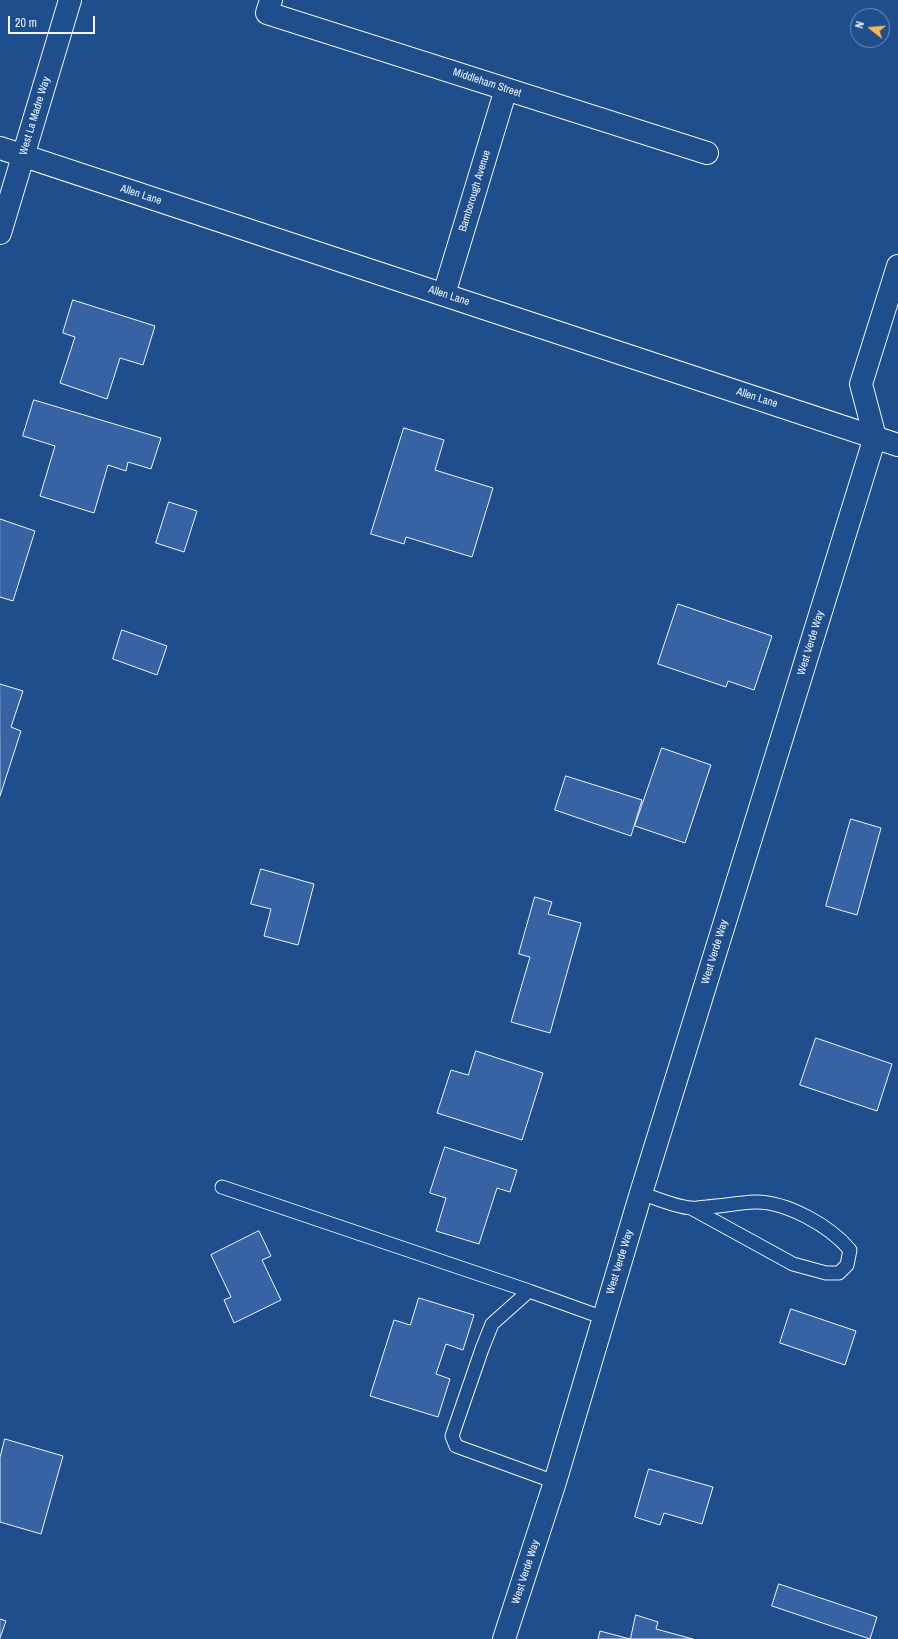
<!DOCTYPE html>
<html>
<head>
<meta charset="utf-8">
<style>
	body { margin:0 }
	#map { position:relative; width:898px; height:1639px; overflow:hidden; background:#1f4e8c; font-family:"Archivo Narrow",sans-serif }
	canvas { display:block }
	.north { position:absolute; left:850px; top:8px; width:40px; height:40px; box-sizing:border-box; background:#1f4e8c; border:1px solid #7391ba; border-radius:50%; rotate:287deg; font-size:11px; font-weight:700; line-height:16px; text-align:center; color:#f2f6ff }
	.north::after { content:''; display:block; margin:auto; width:14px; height:18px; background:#ffb74d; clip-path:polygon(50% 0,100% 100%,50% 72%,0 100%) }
	.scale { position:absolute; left:8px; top:16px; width:87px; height:18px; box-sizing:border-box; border:2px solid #f2f6ff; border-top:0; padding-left:5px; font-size:12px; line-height:14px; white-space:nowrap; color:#f2f6ff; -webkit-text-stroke:3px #1f4e8c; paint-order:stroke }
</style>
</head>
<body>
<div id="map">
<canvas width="898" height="1639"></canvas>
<div class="north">N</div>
<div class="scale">20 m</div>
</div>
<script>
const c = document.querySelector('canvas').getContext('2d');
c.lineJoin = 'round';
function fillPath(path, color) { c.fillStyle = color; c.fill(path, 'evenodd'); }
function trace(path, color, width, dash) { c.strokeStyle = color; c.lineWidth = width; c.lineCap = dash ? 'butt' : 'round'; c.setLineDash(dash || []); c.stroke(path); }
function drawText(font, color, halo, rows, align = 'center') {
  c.font = font + ' "Archivo Narrow",sans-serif'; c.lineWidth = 3; c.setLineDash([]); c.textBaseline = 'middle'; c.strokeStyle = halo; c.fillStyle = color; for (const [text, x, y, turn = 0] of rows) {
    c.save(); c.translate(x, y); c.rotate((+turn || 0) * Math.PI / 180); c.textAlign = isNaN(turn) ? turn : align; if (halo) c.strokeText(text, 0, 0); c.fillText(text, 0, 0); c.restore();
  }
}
const building = new Path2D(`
	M73 300 155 326 143 365 120 358 107 399 60 383 75 337 63 333Z
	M34 400 161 438 151 469 128 462 126 471 108 465 94 513 40 496 55 446 23 436Z
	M404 428 444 440 435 470 493 488 472 557 406 537 404 544 371 534Z
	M169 502 197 511 184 552 156 543Z
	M0 519 35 531 13 601 0 597Z
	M678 604 772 636 754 690 728 681 726 687 658 664Z
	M122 630 167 646 157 675 113 659Z
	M0 684 23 691 11 727 21 731 0 796Z
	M662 748 711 765 685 843 635 826Z
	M566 776 642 800 631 836 555 810Z
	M851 819 881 828 857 915 826 906Z
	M261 869 314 884 298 945 264 936 271 909 251 904Z
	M535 897 552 902 548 914 581 923 550 1033 511 1022 530 957 519 954Z
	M816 1038 892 1064 877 1111 800 1085Z
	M476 1051 543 1073 522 1140 437 1113 451 1070 468 1075Z
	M445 1147 517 1170 510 1192 497 1188 479 1244 436 1231 446 1198 430 1193Z
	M259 1231 271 1256 262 1260 281 1300 234 1323 224 1300 231 1297 211 1255Z
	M419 1298 474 1315 463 1350 446 1344 436 1374 450 1379 438 1417 370 1396 394 1320 410 1325Z
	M791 1309 856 1331 845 1365 780 1343Z
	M5 1439 63 1456 41 1534 0 1522V1458Z
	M649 1469 713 1487 702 1524 664 1513 660 1525 635 1517Z
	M779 1584 877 1617 870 1639 772 1606Z
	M636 1615 658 1622 656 1629 693 1639H598L600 1631 630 1639Z
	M0 1619 6 1621 0 1638Z`);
fillPath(building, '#3563a3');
trace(building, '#f2f6ff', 1);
const lane = new Path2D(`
	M222 1187 529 1291
	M641 1193C655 1198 676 1207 691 1208 695 1209 701 1207 706 1207 722 1206 738 1203 754 1202 786 1201 830 1226 850 1250L847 1265 839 1273H826L793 1264 691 1208
	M555 1482 456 1446 452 1436 482 1349 492 1324 529 1291 604 1318`);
const street = new Path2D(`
	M271 0 267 13 707 153
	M444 294 506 89
	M504 1639 555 1482 641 1193 875 437 861 384 898 266`);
const secondary = new Path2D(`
	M0 148 898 445
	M0 233 70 0`);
trace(lane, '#f2f6ff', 15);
trace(street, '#f2f6ff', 24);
trace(secondary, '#f2f6ff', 24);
trace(lane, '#1f4e8c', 13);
trace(street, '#1f4e8c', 22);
trace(secondary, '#1f4e8c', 22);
drawText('11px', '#f2f6ff', '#1f4e8c', [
	["Middleham Street",487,83,18],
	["West La Madre Way",35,116,-73],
	["Bamborough Avenue",475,191,-73],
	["Allen Lane",141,195,18],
	["Allen Lane",449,296,18],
	["Allen Lane",757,398,18],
	["West Verde Way",811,643,-73],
	["West Verde Way",715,952,-73],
	["West Verde Way",620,1262,-73],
	["West Verde Way",526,1572,-72]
]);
</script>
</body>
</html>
